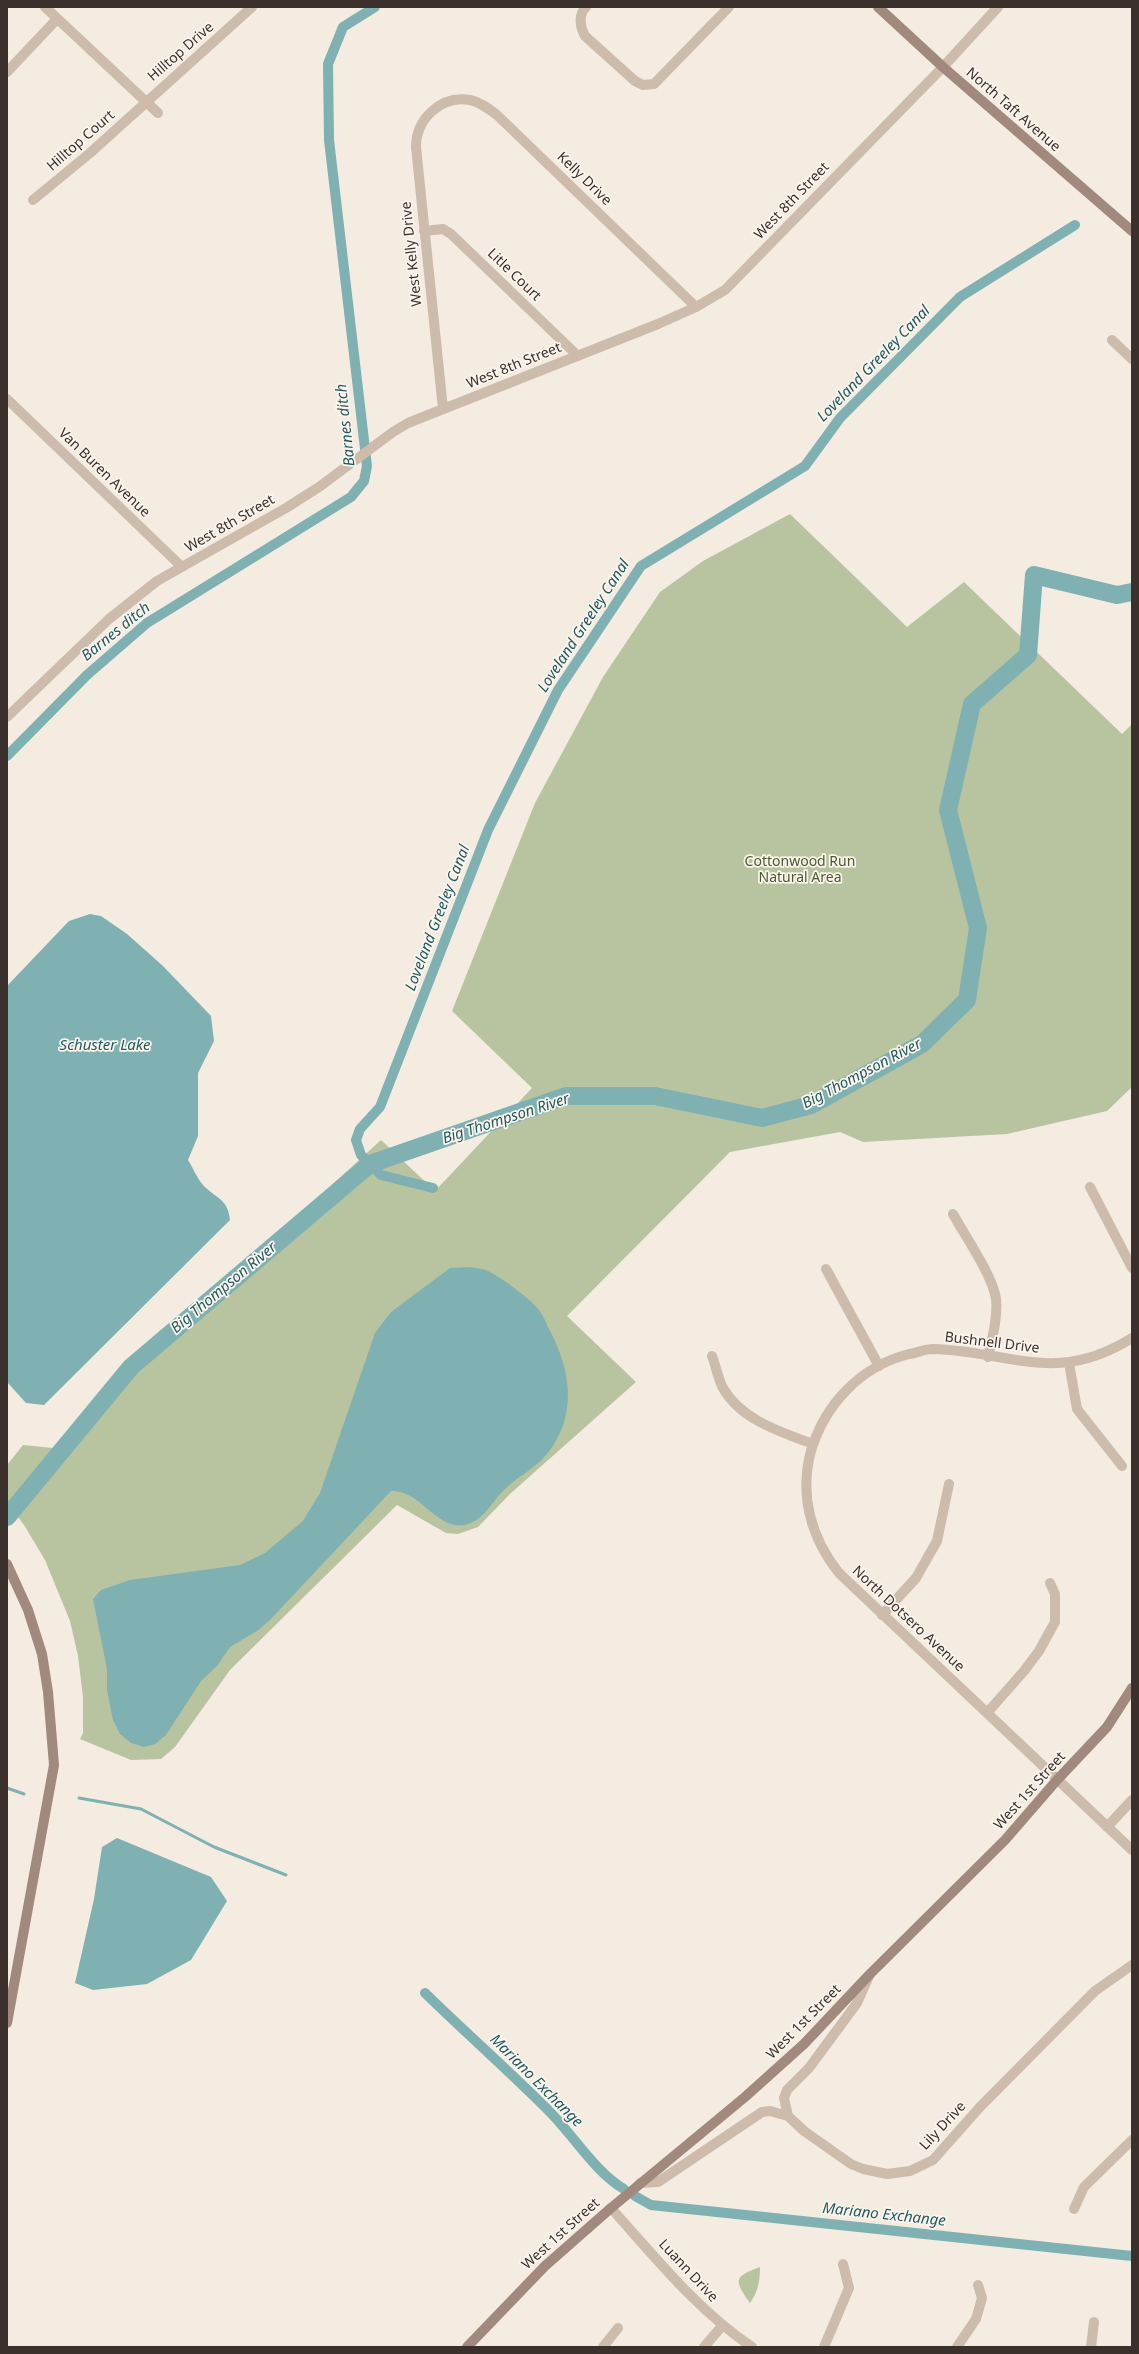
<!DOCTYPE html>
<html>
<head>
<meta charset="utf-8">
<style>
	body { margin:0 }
	#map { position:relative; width:1139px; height:2354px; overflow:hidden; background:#f4ebe1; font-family:"Noto Sans",sans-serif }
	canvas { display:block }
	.frame { position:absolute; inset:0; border:8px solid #3b302b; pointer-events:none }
</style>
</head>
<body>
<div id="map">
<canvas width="1139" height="2354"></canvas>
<div class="frame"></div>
</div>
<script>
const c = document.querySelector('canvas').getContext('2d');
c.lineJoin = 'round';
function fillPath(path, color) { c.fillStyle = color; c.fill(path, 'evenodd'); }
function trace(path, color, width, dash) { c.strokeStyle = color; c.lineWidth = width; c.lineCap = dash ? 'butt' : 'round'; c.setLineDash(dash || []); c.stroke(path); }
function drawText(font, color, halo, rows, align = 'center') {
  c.font = font + ' "Noto Sans",sans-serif'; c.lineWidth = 3.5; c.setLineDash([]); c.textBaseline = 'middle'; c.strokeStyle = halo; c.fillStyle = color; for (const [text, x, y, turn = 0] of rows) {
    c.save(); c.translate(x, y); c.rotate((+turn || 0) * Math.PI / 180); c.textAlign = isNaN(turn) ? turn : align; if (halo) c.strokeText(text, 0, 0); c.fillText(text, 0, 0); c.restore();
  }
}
fillPath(new Path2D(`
	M790 514 907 627 964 582 1122 734 1132 724V1087L1107 1111 1007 1134 863 1142 840 1132 730 1152 567 1316 636 1382 510 1494 478 1527 458 1534 446 1533 397 1505 230 1670 175 1747 161 1759 131 1760 80 1739 83 1733V1697L78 1656 70 1621 45 1560 24 1525 7 1502V1465L23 1445 63 1449 125 1369 209 1297 381 1140 435 1191 532 1088 452 1011 535 803 603 677 660 592 703 561Z
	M760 2267C760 2281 758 2292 750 2303 734 2280 733 2277 760 2267Z`), '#b8c4a0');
fillPath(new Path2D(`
	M90 914 101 916 127 934 163 966 211 1016 214 1041 198 1073V1136L188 1160C193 1168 197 1178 203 1185 216 1199 228 1198 230 1220L44 1405 26 1403 7 1382V986L69 921Z
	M470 1267C476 1268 485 1269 490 1272 499 1276 533 1301 538 1309 543 1314 545 1321 548 1327 567 1362 577 1402 557 1439 541 1468 523 1471 503 1491 493 1501 484 1518 471 1523 438 1536 422 1489 391 1491L270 1620 257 1631 230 1647 217 1666 201 1681 166 1735 155 1744 144 1747 131 1743 120 1734 113 1720 107 1690V1669L93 1599 101 1590 130 1580 240 1565 265 1553 303 1521 320 1493 375 1333 391 1312 450 1268Z
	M117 1838 211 1877 227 1901 191 1960 147 1984 93 1990 75 1983 94 1899 102 1847Z`), '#7fb0b2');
trace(new Path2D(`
	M7 1788 24 1794
	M79 1798 141 1809 214 1847 286 1875`), '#7fb0b2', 3);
trace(new Path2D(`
	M7 756 87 675 147 623 351 497 364 481 367 466 329 140 328 64 343 27 375 7
	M433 1188 381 1175 361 1155 356 1140 360 1129 380 1107 488 830 558 690 641 566 805 466 840 418 960 297 1075 225
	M425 1993C466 2033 509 2071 549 2111 573 2135 596 2173 624 2189
	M635 2196 651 2205 1132 2256`), '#7fb0b2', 10);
trace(new Path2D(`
	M7 1517 131 1367 370 1164 566 1096H655L762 1118 811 1105 922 1044 967 1000 978 928 948 810 972 704 1028 655 1034 575 1117 595 1132 592`), '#7fb0b2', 18);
trace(new Path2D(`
	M45 7 158 113
	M586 7C578 15 580 27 585 36L635 81 643 85 654 84 729 7
	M7 72 57 19
	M33 200 90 153 252 7
	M424 231 443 229 451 234 578 356
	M1112 340 1132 359
	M7 399 182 567
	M443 409 416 147C416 119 441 95 470 100 480 102 488 108 497 115L696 307
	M7 717 109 619 157 581 286 508 319 487 393 432 408 423 658 324 696 307 725 290 943 67 998 7
	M1090 1187 1132 1268
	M953 1214C965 1236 993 1276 996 1299 998 1317 992 1339 988 1357
	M826 1269 879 1366
	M1132 1338C1055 1386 1011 1351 933 1349 925 1349 917 1353 909 1354 861 1366 825 1404 811 1451 799 1495 811 1538 839 1573L1132 1850
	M712 1356C716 1366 718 1379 723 1388 741 1420 781 1432 813 1444
	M1069 1363 1077 1409 1122 1466
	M882 1615 916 1578 937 1541 949 1484
	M987 1713 1024 1671 1039 1651 1055 1622V1594L1050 1583
	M1107 1827 1132 1800
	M869 1976 857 2003 809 2068 787 2090 784 2098 788 2116 804 2131 851 2164 863 2169 887 2174 910 2171 933 2160 980 2107 1095 1991 1132 1965
	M640 2183 658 2182 762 2112 770 2111 788 2116
	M611 2208C655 2257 697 2310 752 2347
	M1074 2209 1084 2187 1132 2140
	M603 2347 618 2328
	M704 2347 722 2326
	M824 2347 849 2288 843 2264
	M957 2347 976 2319 982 2298 978 2285
	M1091 2347 1094 2322`), '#cdbbac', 10);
trace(new Path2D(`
	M878 7 943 67 1132 231
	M7 1564 28 1610 42 1654 48 1692 54 1765 7 2023
	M467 2347 545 2266 611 2208 745 2097 804 2044 870 1974 1005 1840 1057 1780 1107 1727 1132 1688`), '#a18a7d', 10);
drawText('14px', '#3b302b', '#fbf5ee', [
	["Hilltop Drive",181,52,-41],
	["North Taft Avenue",1013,110,41],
	["Hilltop Court",81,141,-41],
	["Kelly Drive",584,179,44],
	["West 8th Street",792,201,-46],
	["West Kelly Drive",412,254,-96],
	["Litle Court",514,275,44],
	["West 8th Street",514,366,-22],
	["Van Buren Avenue",104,473,44],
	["West 8th Street",230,524,-30],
	["Bushnell Drive",992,1343,7],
	["North Dotsero Avenue",908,1619,43],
	["West 1st Street",1030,1791,-48],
	["West 1st Street",804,2022,-45],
	["Lily Drive",943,2126,-47],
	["West 1st Street",561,2234,-42],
	["Luann Drive",688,2271,47]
]);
drawText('14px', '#4a5a2e', '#fbf5ee', [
	["Cottonwood Run",800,862],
	["Natural Area",800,878]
]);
drawText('italic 15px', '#1f5a5e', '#fbf5ee', [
	["Loveland Greeley Canal",874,364,-46],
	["Barnes ditch",346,425,-96],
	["Loveland Greeley Canal",584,626,-57],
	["Barnes ditch",116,632,-39],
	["Loveland Greeley Canal",438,918,-69],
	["Schuster Lake",105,1046],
	["Big Thompson River",862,1074,-28],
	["Big Thompson River",506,1119,-18],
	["Big Thompson River",224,1288,-40],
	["Mariano Exchange",536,2081,45],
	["Mariano Exchange",884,2215,6]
]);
</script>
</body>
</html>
